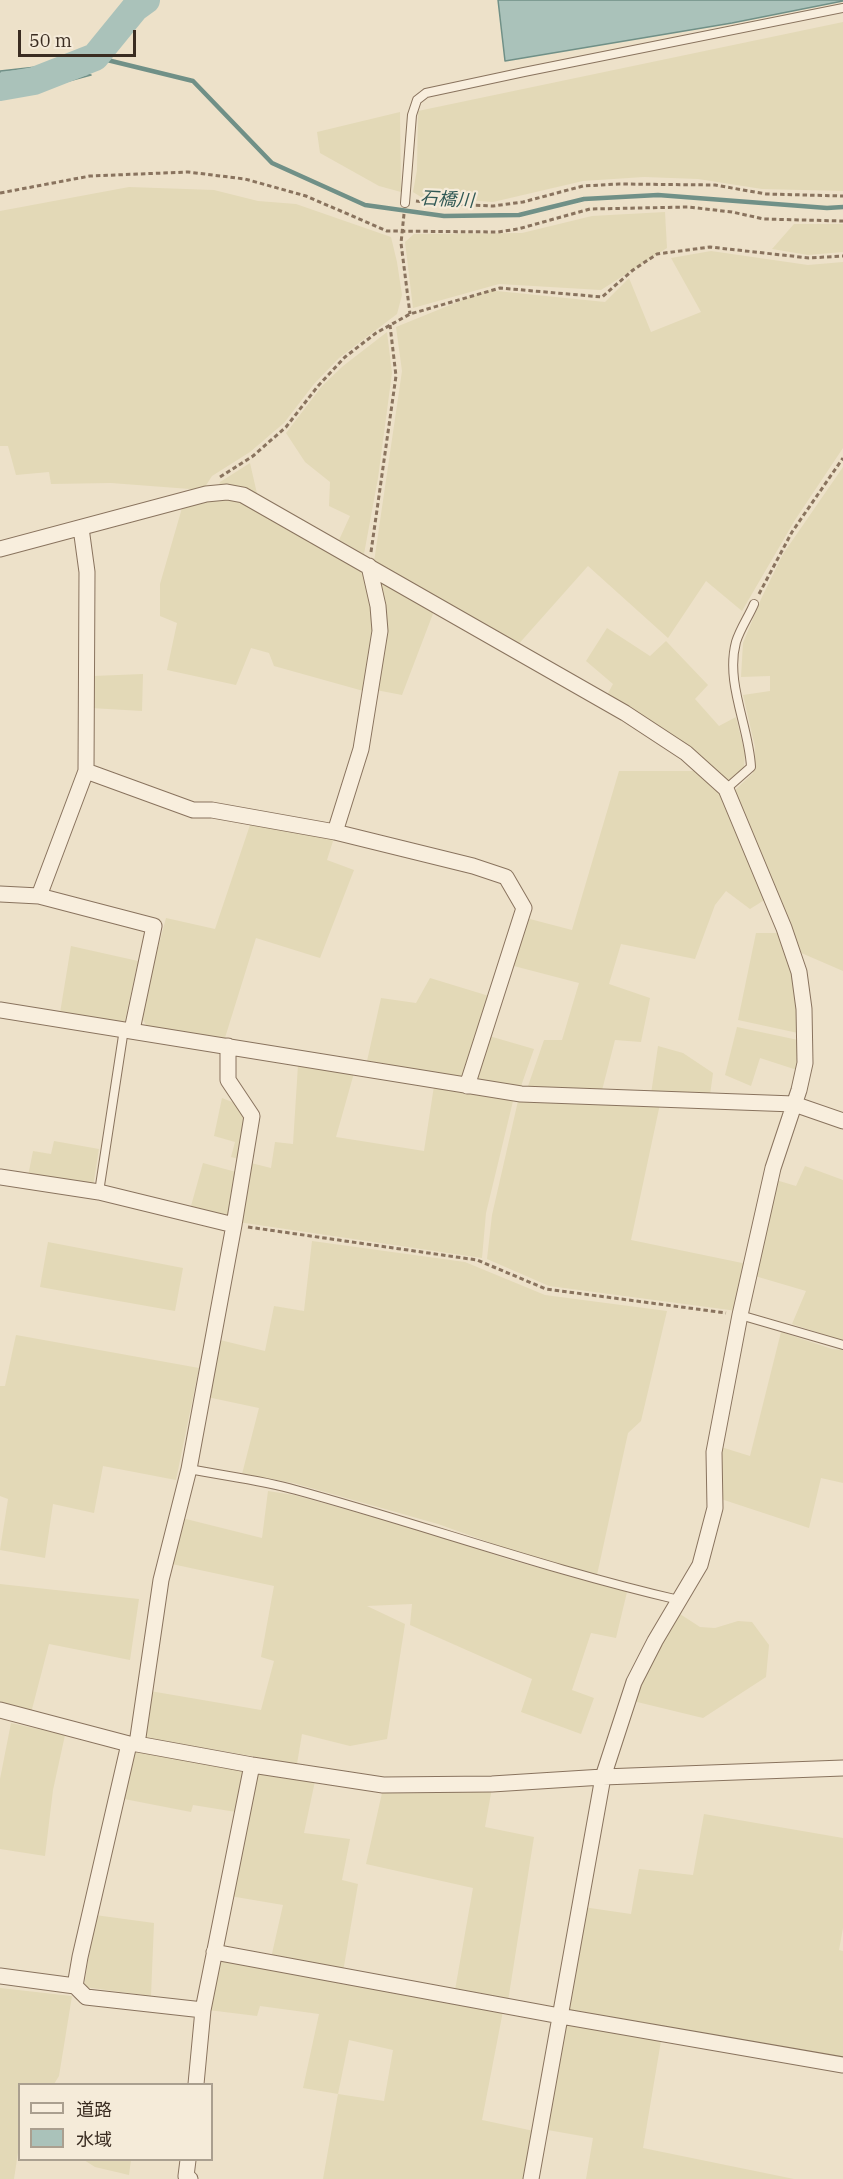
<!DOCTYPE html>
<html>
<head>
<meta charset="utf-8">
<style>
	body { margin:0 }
	#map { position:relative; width:843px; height:2179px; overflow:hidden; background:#ede1c9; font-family:"IBM Plex Serif","Noto Sans JP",serif }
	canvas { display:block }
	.legend { position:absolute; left:18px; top:2083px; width:195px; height:78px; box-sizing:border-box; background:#f5ebd9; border:2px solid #aa9f8f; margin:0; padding:8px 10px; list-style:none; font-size:18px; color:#3a2c21 }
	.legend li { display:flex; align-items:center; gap:12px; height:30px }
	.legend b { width:30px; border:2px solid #aa9f8f }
	.scale { position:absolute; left:18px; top:30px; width:118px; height:27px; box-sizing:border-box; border:3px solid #3a2c21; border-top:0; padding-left:8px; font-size:18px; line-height:21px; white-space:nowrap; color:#3a2c21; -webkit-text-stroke:4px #f5ebd9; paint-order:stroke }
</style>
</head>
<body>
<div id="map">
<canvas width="843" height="2179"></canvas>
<ul class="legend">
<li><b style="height:8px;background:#f8eedd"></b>道路</li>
<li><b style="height:16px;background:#aac2ba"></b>水域</li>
</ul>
<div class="scale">50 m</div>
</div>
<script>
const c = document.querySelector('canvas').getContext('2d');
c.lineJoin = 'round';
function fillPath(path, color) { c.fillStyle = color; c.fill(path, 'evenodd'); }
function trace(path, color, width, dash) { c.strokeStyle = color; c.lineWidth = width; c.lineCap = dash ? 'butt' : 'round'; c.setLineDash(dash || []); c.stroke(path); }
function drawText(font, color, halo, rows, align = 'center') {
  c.font = font + ' "IBM Plex Serif","Noto Sans JP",serif'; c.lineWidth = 4.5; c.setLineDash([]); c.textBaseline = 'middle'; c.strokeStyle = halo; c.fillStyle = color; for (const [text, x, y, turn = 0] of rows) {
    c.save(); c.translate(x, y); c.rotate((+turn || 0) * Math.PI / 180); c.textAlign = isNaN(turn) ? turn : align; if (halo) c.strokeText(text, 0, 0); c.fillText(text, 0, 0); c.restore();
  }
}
fillPath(new Path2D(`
	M843 22V191L762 189 698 179 644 177 583 181 493 202 421 197 413 192 417 170 418 111Z
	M400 112 401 192 379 186 320 153 317 132Z
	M129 187 214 190 258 201 296 204 391 237 397 262 402 295 397 314 339 358 314 384 284 423 250 452 212 476 203 490 111 483 51 484 49 472 16 475 8 446H0V211Z
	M665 212 667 248 601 290 499 284 413 308 405 242 414 234 522 233 592 216Z
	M794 224H843V252L808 255 772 249Z
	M711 251 808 265 843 262V448L795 520 742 611 706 581 668 638 588 566 516 647 374 562 402 371 396 327 487 290 605 302 629 278 651 332 701 312 671 258Z
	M387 332 392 373 378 478 364 554 339 540 350 516 329 506 330 482 305 462 286 433 322 386 343 366Z
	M250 463 258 498 218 489 220 482Z
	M843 467V971L799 952 733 792 753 773 755 747 743 695 770 691V676L741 677 743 643 761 599 783 554Z
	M221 498 239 502 363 570 377 630 367 692 274 666 269 653 251 648 236 685 167 670 177 623 160 616V584L182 508Z
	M377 577 434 611 402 695 376 690 386 644V621Z
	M607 628 650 656 666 641 708 685 695 699 719 726 736 717 745 754 744 768 725 783 606 697 613 684 586 661Z
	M143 674 142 711 91 708 93 676Z
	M619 771H697L724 795 766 899 750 909 726 891 715 905 695 959 621 944 609 984 650 998 641 1042 615 1040 601 1094 527 1089 544 1040H562L579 983 510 965 526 918 572 930Z
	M251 822 334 838 327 860 354 870 320 958 256 938 224 1041 148 1028 140 1015 166 918 215 929Z
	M756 933H780L793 964 799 1005 798 1033 738 1020Z
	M71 946 138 961 124 1025 60 1013Z
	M430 978 489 996 465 1078 367 1061 381 998 416 1003Z
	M737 1027 798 1040 797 1070 760 1058 751 1086 725 1075Z
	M489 1036 534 1049 520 1089 473 1081Z
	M658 1046 683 1053 713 1073 710 1095 651 1094Z
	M298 1065 354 1073 336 1137 424 1151 434 1086 513 1101 486 1213 482 1258 238 1222 247 1162 271 1168 275 1142 293 1144Z
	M222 1098 240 1105 247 1117 239 1159 231 1157 235 1142 214 1136Z
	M518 1101 660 1104 631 1240 747 1264 737 1311 549 1286 487 1259 492 1215Z
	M54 1141 99 1149 93 1187 28 1176 33 1151 51 1154Z
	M203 1163 236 1172 231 1211 226 1216 191 1206Z
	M805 1166 843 1180V1341L792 1324 806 1291 755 1276 776 1180 796 1186Z
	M312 1241 465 1262 545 1295 667 1311 641 1421 628 1433 597 1575 519 1553 438 1524 293 1483 242 1474 259 1408 207 1397 220 1340 265 1351 274 1306 304 1311Z
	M48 1242 183 1268 175 1311 40 1287Z
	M781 1332 832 1349 843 1350V1483L821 1478 809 1528 718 1498 721 1447 750 1456Z
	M16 1335 199 1368 176 1480 103 1466 94 1513 53 1504 45 1558 0 1550 8 1499 0 1496V1386H5Z
	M268 1491 294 1495 432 1533 507 1559 627 1592 616 1638 591 1633 572 1690 594 1698 581 1734 521 1712 532 1679 410 1625 412 1604 367 1606 405 1624 387 1739 350 1746 302 1734 297 1764 142 1737 150 1691 261 1710 274 1661 261 1657 274 1586 172 1564 182 1518 262 1538Z
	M0 1584 139 1599 130 1660 49 1644 31 1713 0 1706Z
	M680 1614 700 1627 715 1628 738 1621 752 1622 769 1645 766 1677 703 1718 633 1701 666 1633Z
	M11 1723 65 1735 53 1790 45 1856 0 1849V1779Z
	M138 1751 241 1769 245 1776 236 1812 193 1805 191 1812 119 1798 130 1756Z
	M256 1771 315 1781 304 1833 350 1839 342 1880 358 1884 343 1972 271 1958 283 1905 230 1896Z
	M492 1788 485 1827 534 1837 508 2001 455 1990 473 1888 366 1864 382 1793Z
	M704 1814 843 1838V1928L839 1950 843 1951V2061L564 2013 583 1907 631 1914 639 1869 693 1875Z
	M95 1915 154 1923 151 1996 84 1987Z
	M217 1958 503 2011 482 2120 534 2131 526 2179H323L338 2094 303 2088 319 2014 260 2006 257 2016 208 2010ZM349 2040 393 2050 384 2101 338 2094Z
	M0 1988 72 1996 59 2076 54 2084H20L19 2146 14 2179H0Z
	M563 2021 661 2041 643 2148 794 2179H586L593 2138 542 2129Z
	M84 2160H131L129 2175 95 2167Z`), '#e3d9b7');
const water = new Path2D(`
	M498 0H843V1L732 23 505 61Z
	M45 66 91 75 54 85 0 95V71Z`);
fillPath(water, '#aac2ba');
trace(water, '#709087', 1.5);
trace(new Path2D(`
	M95 57 193 81 272 163 365 205 444 216 519 215 584 199 658 195 827 208 843 207`), '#709087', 4.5);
trace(new Path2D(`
	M0 87 34 81 95 57 135 8 146 0`), '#aac2ba', 28);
const service = new Path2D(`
	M405 203 412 115 417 100 426 93 524 72 843 8
	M726 789 751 767C749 726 725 683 736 642 740 629 749 616 754 604
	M99 1192 124 1029
	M740 1315 843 1345
	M189 1469C224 1476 261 1480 296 1490 424 1525 549 1570 679 1600`);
const minor = new Path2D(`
	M0 549 206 494 227 492 243 495 625 713 686 753 726 789 784 928 799 972 804 1009 805 1063 799 1090 773 1168 740 1315 714 1452 715 1508 700 1565 655 1641 634 1682 603 1777 531 2179
	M86 771 193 810H212L335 832 473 866 506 877 524 908 467 1086
	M335 832 361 749 380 631 378 606 369 566
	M0 894 39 896 154 926 132 1030
	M39 896 86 771 87 572 81 528
	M0 1010 521 1094 794 1104 843 1121
	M0 1177 99 1192 234 1225
	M0 1710 129 1744H137L161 1580 189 1469 234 1225 252 1116 228 1080V1046
	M137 1744 252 1765 383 1785 492 1784 603 1777 843 1768
	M214 1952 560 2016 843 2065
	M0 1976 75 1986 86 1997 203 2010
	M75 1986 80 1957 129 1744
	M196 2084 203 2010 252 1765
	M188 2160 186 2176 190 2179`);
trace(service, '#89735e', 10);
trace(minor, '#89735e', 17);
trace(new Path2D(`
	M0 193 90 176 188 172 245 179 306 196 387 231 498 232 518 229 590 209 688 207 732 212 764 219 843 221
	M416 201 430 203 493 206 523 202 583 186 619 184 715 185 766 194 843 196
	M404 214 401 243 410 314
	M220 477 253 456 286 427 318 386 345 357 376 333 410 314 500 288 602 297 633 270 657 254 710 247 809 258 843 256
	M371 552 396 376 390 325
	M759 594 792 532 843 458
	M248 1227 477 1260 546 1289 726 1313`), '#89735e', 3, [4.5, 3]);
trace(service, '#f8eedd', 8);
trace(minor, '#f8eedd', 15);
drawText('italic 18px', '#315955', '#f5ebd9', [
	["石橋川",447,200,3]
]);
</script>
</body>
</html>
